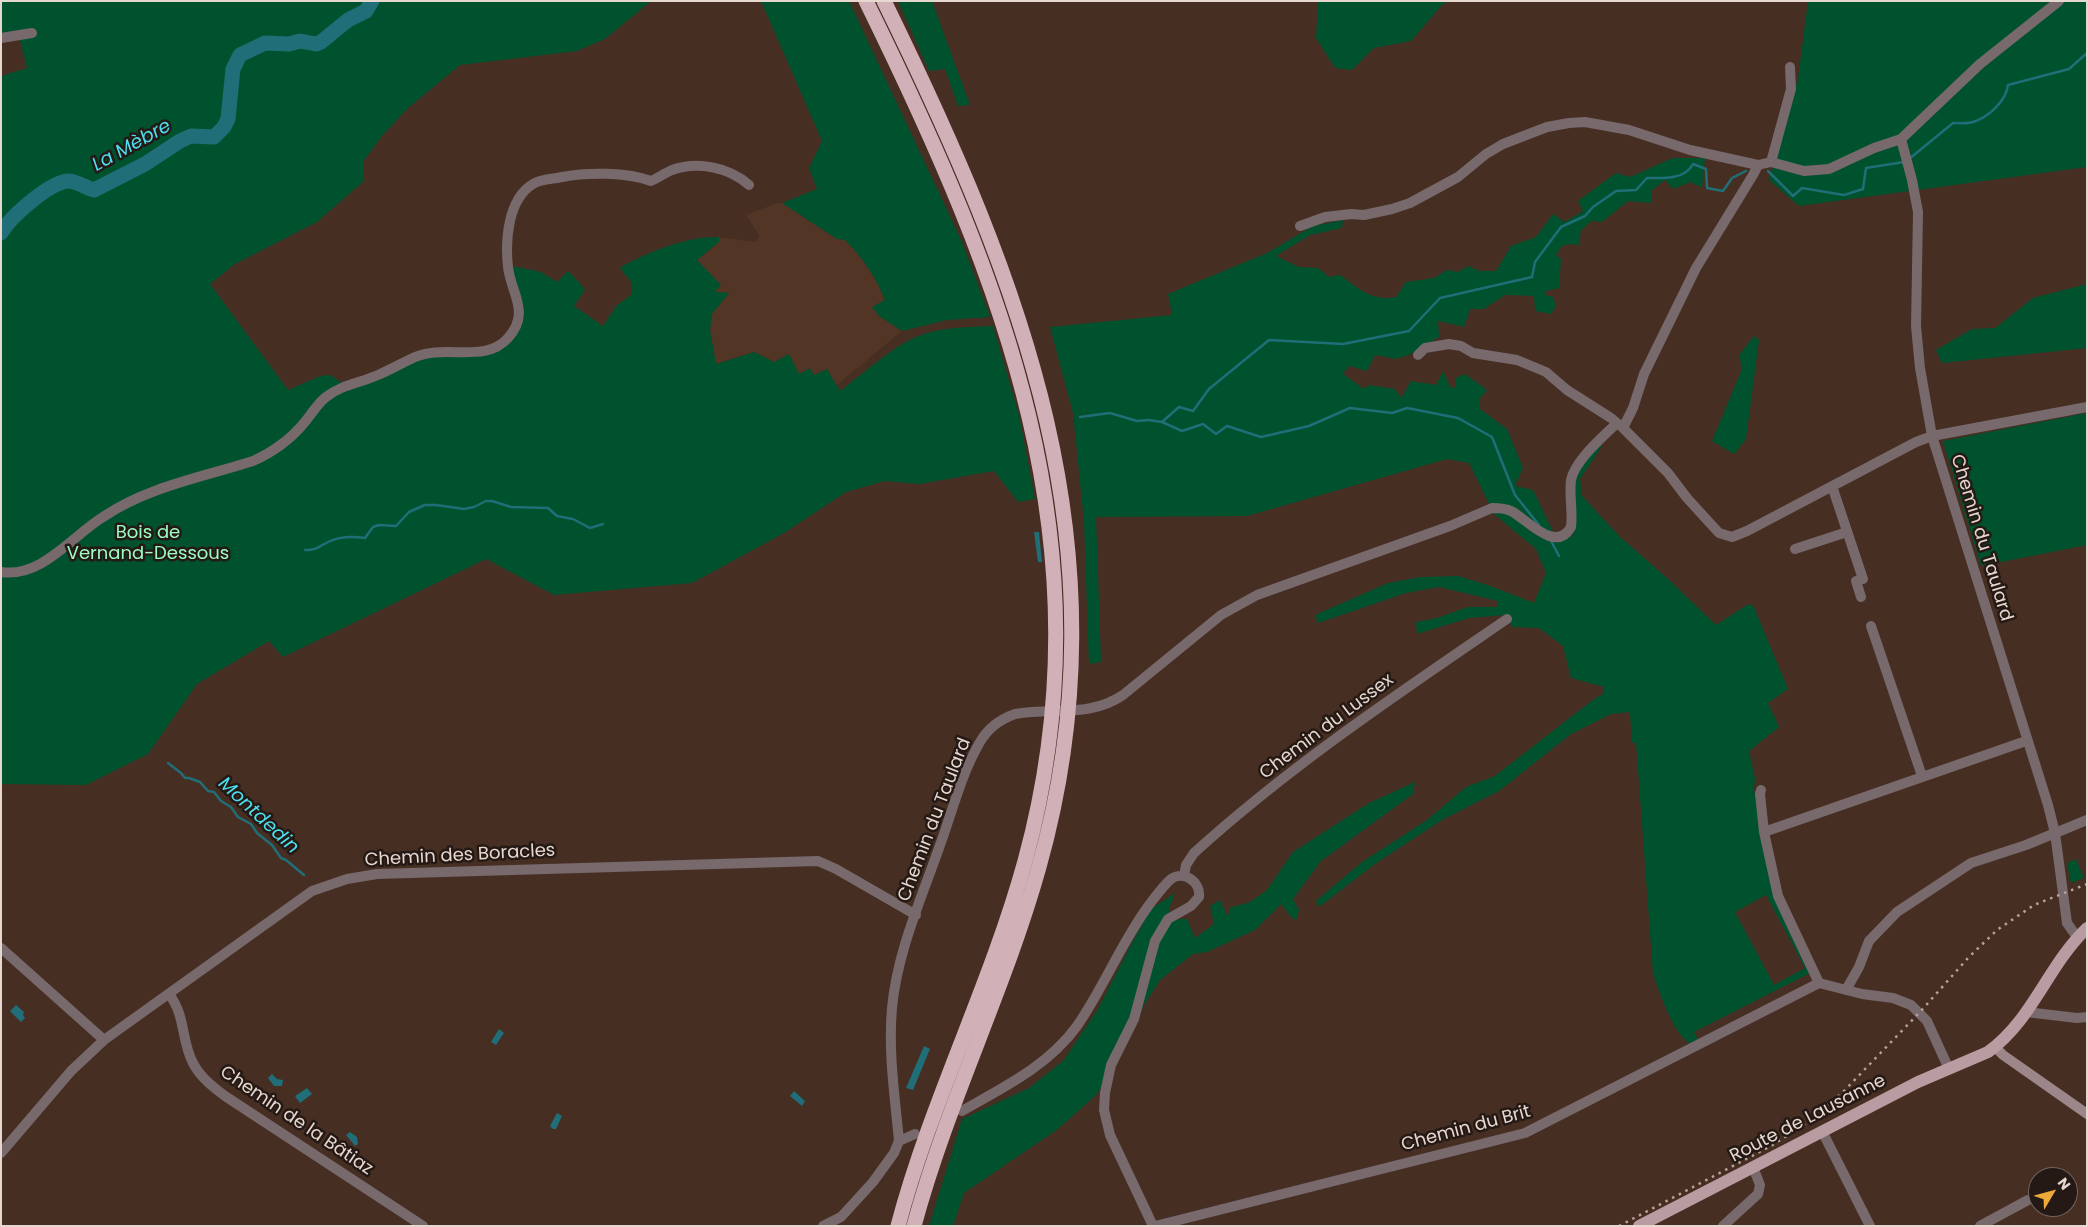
<!DOCTYPE html>
<html>
<head>
<meta charset="utf-8">
<style>
	body { margin:0 }
	#map { position:relative; width:2088px; height:1227px; overflow:hidden; background:#462e22; font-family:Poppins,sans-serif }
	canvas { display:block }
	.frame { position:absolute; inset:0; border:2px solid #e6d7cf; pointer-events:none }
	.north { position:absolute; left:2028px; top:1167px; width:50px; height:50px; box-sizing:border-box; background:#241914; border:1px solid #72655f; border-radius:50%; rotate:53deg; font-size:14px; font-weight:700; line-height:20px; text-align:center; color:#e6d7cf }
	.north::after { content:''; display:block; margin:auto; width:18px; height:22px; background:#eca93a; clip-path:polygon(50% 0,100% 100%,50% 72%,0 100%) }
</style>
</head>
<body>
<div id="map">
<canvas width="2088" height="1227"></canvas>
<div class="frame"></div>
<div class="north">N</div>
</div>
<script>
const c = document.querySelector('canvas').getContext('2d');
c.lineJoin = 'round';
function fillPath(path, color) { c.fillStyle = color; c.fill(path, 'evenodd'); }
function trace(path, color, width, dash) { c.strokeStyle = color; c.lineWidth = width; c.lineCap = dash ? 'butt' : 'round'; c.setLineDash(dash || []); c.stroke(path); }
function drawText(font, color, halo, rows, align = 'center') {
  c.font = font + ' Poppins,sans-serif'; c.lineWidth = 5; c.setLineDash([]); c.textBaseline = 'middle'; c.strokeStyle = halo; c.fillStyle = color; for (const [text, x, y, turn = 0] of rows) {
    c.save(); c.translate(x, y); c.rotate((+turn || 0) * Math.PI / 180); c.textAlign = isNaN(turn) ? turn : align; if (halo) c.strokeText(text, 0, 0); c.fillText(text, 0, 0); c.restore();
  }
}
fillPath(new Path2D(`
	M777 203H782L837 239 845 240 856 250 877 282 885 300 873 307 879 316 902 331 836 386 827 369 814 376 799 374 754 352 716 364 710 330 712 314 728 293 715 292 697 260 719 242V237L756 242 759 235 746 215Z`), '#533525');
fillPath(new Path2D(`
	M1 1H651L605 39 577 51 460 65 408 108 381 137 363 162 364 181 317 222 235 264 210 284 288 390 320 376 330 375 350 388 417 360 433 355H483L519 326 512 266 541 272 557 282 568 271 579 282 585 290 574 306 603 326 617 305 631 295 632 283 620 268 624 265C655 250 684 237 719 237V242L697 260 721 285 715 292 729 293 712 314 710 330 716 364 754 352 774 362 789 354 799 374 810 368 814 375 827 369 840 391C866 372 896 342 927 333 948 327 971 327 993 326L1019 415 1035 499 1018 502 994 471 919 484 885 481 846 492 784 533 692 583 554 595 486 559 283 657 269 641 197 684 148 754 86 785 1 784V76L27 68 19 37H1Z
	M761 1H849L962 242 990 317 947 320 902 331 879 316 872 307 885 300C876 277 862 257 845 240L837 239 782 203 817 189 809 168 822 141Z
	M898 1H932L970 105 958 106 945 69 929 71Z
	M1318 1H1448L1442 5 1411 41 1374 48 1352 70 1335 68 1316 38Z
	M1808 1H2087V167L1799 206 1769 180 1798 79Z
	M1673 158H1705L1702 188 1691 182 1673 189 1665 180 1652 190 1651 203 1628 201 1602 222 1592 221 1581 230 1579 245 1570 244 1562 246 1556 255 1561 259 1559 288 1546 291 1545 295 1553 297 1556 306 1551 314 1535 311 1534 296 1505 295 1484 309H1470L1464 327 1438 321 1439 337 1409 355 1396 359 1375 355 1367 371 1349 366 1343 374 1364 389 1369 385 1395 389 1401 398 1411 381 1436 385 1443 371 1450 387 1456 388V378L1465 374 1487 390 1479 399 1480 409 1507 429 1523 468 1515 486 1533 490 1558 542 1573 535 1576 525 1574 478 1595 448 1601 443 1602 446 1580 479 1582 496 1620 537 1667 578 1716 625 1747 605H1753L1788 689 1768 703 1779 727 1749 751 1755 778 1754 789 1761 839 1779 906 1816 970 1694 1032 1698 1040 1691 1044C1674 1036 1659 992 1653 974L1636 742 1632 743 1630 712 1611 714 1571 734 1499 791 1442 820 1375 864 1319 907 1316 901 1362 862 1427 820 1466 787 1495 776 1594 699 1603 694 1604 687 1571 678 1563 646 1539 628 1512 627 1506 615 1469 618 1417 634 1416 622 1437 618 1468 607H1498V601L1439 587 1406 593 1318 623 1315 615 1388 583 1421 577 1458 576 1488 585 1534 603 1546 573 1536 549 1494 514 1469 463 1447 459 1247 516 1096 517 1101 662 1089 664 1084 522 1073 413 1050 327 1172 315 1168 294 1267 253 1313 226 1343 220 1342 228 1310 235 1276 256 1299 267 1318 268 1329 277 1340 275C1358 288 1372 302 1396 297L1406 282 1434 278 1447 270 1458 272 1468 266 1479 271H1496L1511 246 1536 237 1553 214 1565 222 1583 211 1578 201 1616 173 1630 177ZM1766 895 1805 968 1774 985 1735 912Z
	M2087 284V348L1942 363 1936 350 1972 329 1995 328 2033 298Z
	M1754 336 1759 340 1746 439 1734 454 1712 441 1742 369 1739 355Z
	M2087 413V545L1981 566 1943 441Z
	M1415 782 1413 794 1321 861 1293 899 1299 910 1296 920 1292 918 1281 904 1255 930 1207 952 1193 954 1160 980 1144 1005 1117 1064 1096 1095 1058 1129 964 1193 953 1226H929L962 1119 1029 1088 1063 1061 1098 1009 1133 941 1151 909 1175 893 1169 909 1173 919H1187L1195 938 1214 924 1210 906 1220 900 1227 915 1230 914 1229 908 1250 902 1267 890 1293 852 1369 803Z
	M2076 859 2084 878 2071 883 2067 863Z`), '#00522e');
fillPath(new Path2D(`
	M1034 532H1039L1042 562H1038Z
	M16 1005 24 1012 23 1015 25 1018 21 1022 10 1011Z
	M499 1029 504 1033 496 1045 491 1042Z
	M924 1046 930 1049 913 1090 906 1088Z
	M272 1074 277 1079 283 1080 282 1086H274L268 1078Z
	M307 1088 312 1094 300 1103 295 1096Z
	M794 1091 805 1101 802 1106 790 1096Z
	M557 1113 562 1116 556 1129H553L550 1126Z
	M350 1132 357 1137 358 1144 355 1146 346 1135Z`), '#206e77');
trace(new Path2D(`
	M1909 159 1953 123C1959 123 1967 124 1973 122 1989 117 2006 101 2008 85L2069 69 2087 53
	M1768 171 1793 196 1802 188 1844 195 1863 189 1866 168 1904 162
	M1080 417 1110 413 1137 421 1149 420 1162 422 1182 431 1203 424 1216 434 1227 426 1261 437 1309 426 1350 408 1392 413 1407 408 1458 418 1492 437 1515 495 1539 525
	M1162 422 1179 407 1193 411 1209 389 1269 340 1343 344 1409 331 1440 298 1532 277 1535 262 1561 227 1585 216 1593 207 1616 191 1636 190 1647 178C1662 178 1685 180 1693 164L1706 169 1707 188 1723 191 1732 178 1746 171
	M1550 539 1559 556
	M305 550C315 551 320 546 328 542 340 536 352 536 365 538L373 527 379 525 396 526 409 512 425 505H436L464 509 474 507 486 501H492L511 507 548 508 557 516 573 519 590 528 603 524
	M168 763 181 773 185 778H189L200 782 208 791 214 792 221 801 231 807 238 817 251 824 257 833 272 845 281 858 286 860 304 875`), '#206e77', 2.5);
trace(new Path2D(`
	M1 233C10 217 50 182 68 181 78 181 85 188 94 190L145 164 180 141 191 136 214 137 224 127 228 119 233 69 240 55 265 43 289 44 300 41 316 44 321 42 348 20 366 11 372 1`), '#206e77', 15);
trace(new Path2D(`
	M1 38 32 33
	M1901 139 1912 180 1918 212 1916 326 1920 368 1932 436 2048 805 2055 833 2067 923 2077 937
	M1771 162 1791 89 1790 67
	M1300 226 1325 217 1351 214 1364 215 1392 209 1410 203 1458 177 1486 154 1503 144 1547 127 1569 123 1585 122 1629 130 1690 150 1758 165 1771 162 1804 171 1829 169 1874 148 1901 139 1980 64 2059 1
	M1418 355 1425 348 1449 344 1461 346 1473 353 1517 360 1546 372 1567 390 1611 418 1623 428 1668 473 1687 498 1719 533 1732 537 1747 531 1916 442 1932 436 2087 407
	M1623 428 1633 408 1644 374 1696 268 1753 175 1758 165
	M1832 486 1863 579 1856 581 1861 597
	M1795 549 1847 532
	M1 572C42 578 72 536 103 517 147 487 203 477 253 461 273 452 290 440 304 423 311 415 317 404 326 397 341 385 360 383 378 375 390 370 402 363 415 357 446 344 485 364 508 338 531 312 511 294 508 267 505 240 508 199 533 184 540 179 553 179 562 177 587 172 627 172 651 181 658 178 665 173 672 170 697 161 729 167 749 185
	M1871 626 1922 776
	M1761 790 1760 794 1764 832 1778 896 1819 983
	M1764 832 2026 741
	M1184 876 1186 865 1194 853C1291 765 1399 693 1507 619
	M1 948 104 1040
	M1819 983 1862 994 1893 998 1911 1005 1927 1021 1949 1069
	M1846 990 1859 967 1869 941 1897 912 1971 863 2026 845 2087 820
	M169 994C186 1016 181 1041 193 1063 200 1077 213 1087 225 1096L423 1226
	M2026 1012 2077 1018 2087 1017
	M962 1111C1004 1087 1048 1066 1077 1026 1104 987 1121 943 1149 905 1156 896 1163 886 1171 879 1184 870 1201 882 1199 897L1191 906 1168 919 1155 941 1134 1019 1111 1065 1105 1093 1104 1110 1110 1135 1153 1226
	M1822 1131 1870 1226
	M899 1141 915 1134
	M1 1153 71 1071 104 1040 312 891 347 879 377 874 818 861 836 869 916 915
	M823 1226 841 1217 873 1182 894 1153 899 1141C895 1097 888 1052 892 1008 897 953 921 899 939 848 952 813 961 774 980 742 988 728 1001 719 1015 714 1054 707 1089 718 1123 695L1221 615 1257 595 1450 526 1492 508C1498 508 1505 508 1511 511 1528 520 1556 554 1571 527 1573 511 1569 496 1571 480 1575 460 1603 437 1617 423
	M1155 1226 1525 1133 1819 983
	M1723 1226 1758 1194 1760 1185 1753 1167
	M1980 1226 2028 1200`), '#77696c', 10);
trace(new Path2D(`
	M1995 1047 2003 1055 2087 1114`), '#9c868a', 10);
trace(new Path2D(`
	M1639 1226 1918 1082 1988 1052C2032 1021 2048 965 2087 928`), '#b99ca2', 12);
trace(new Path2D(`
	M866 1C1003 280 1111 546 1025 861 991 985 931 1101 898 1226
	M884 1C1022 283 1128 550 1039 867 1005 989 947 1103 914 1226`), '#d2b0b7', 15);
trace(new Path2D(`
	M1619 1226 1771 1146 1802 1126 1842 1093 1920 1012 1968 958 1997 930 2034 905 2087 884`), '#b5a49a', 2.5, [2.5, 5]);
drawText('18px', '#9cfcc2', '#241914', [
	["Bois de",148,533],
	["Vernand-Dessous",148,554]
]);
drawText('18px', '#e6d7cf', '#241914', [
	["Chemin du Taulard",1981,538,73],
	["Chemin du Lussex",1327,727,-37],
	["Chemin du Taulard",935,820,-69],
	["Chemin des Boracles",460,856,-3],
	["Route de Lausanne",1808,1119,-27],
	["Chemin de la Bâtiaz",296,1121,34],
	["Chemin du Brit",1466,1129,-15]
]);
drawText('italic 19px', '#4cdeef', '#241914', [
	["La Mèbre",132,146,-29],
	["Montdedin",258,816,43]
]);
</script>
</body>
</html>
